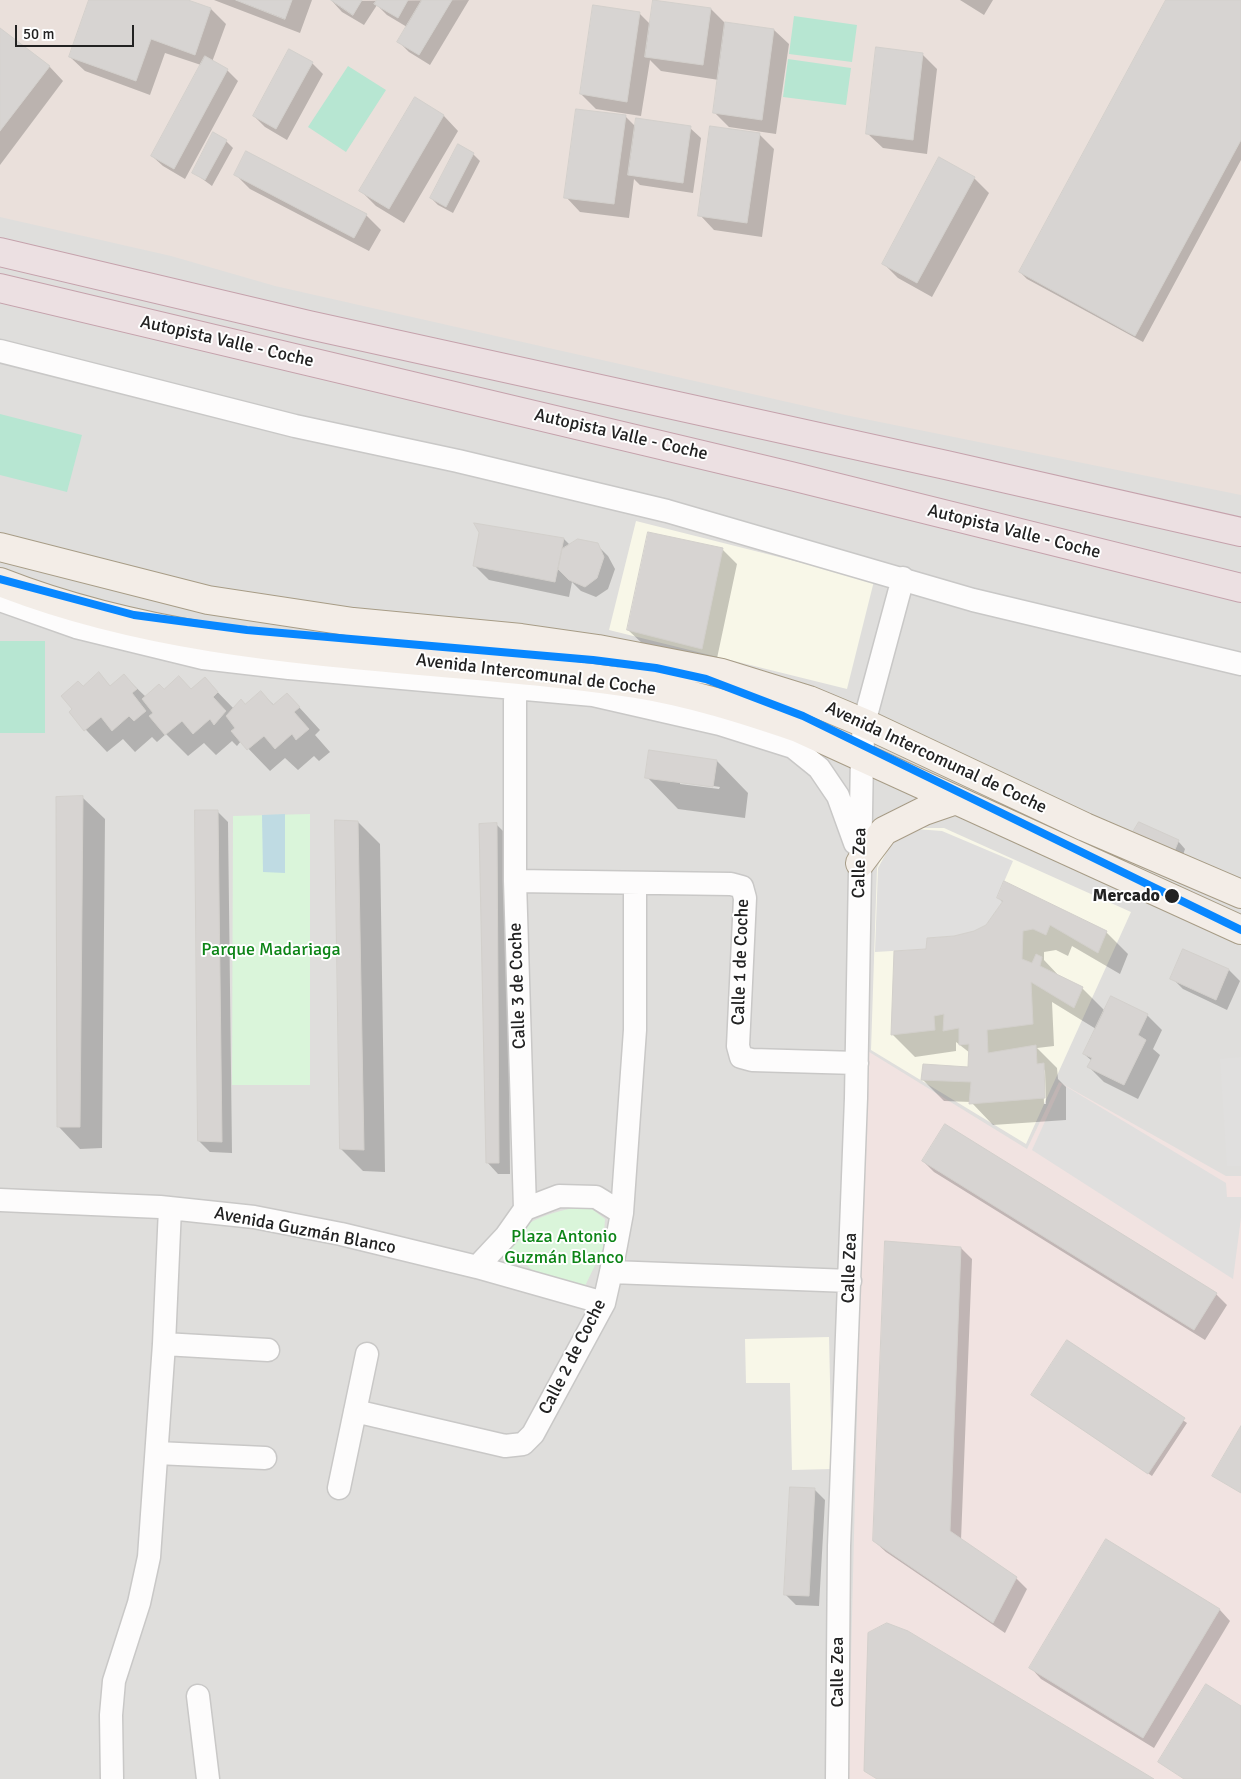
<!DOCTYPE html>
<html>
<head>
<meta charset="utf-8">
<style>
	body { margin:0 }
	#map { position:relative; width:1241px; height:1779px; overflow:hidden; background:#f0eeeb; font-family:Signika,sans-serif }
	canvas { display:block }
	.scale { position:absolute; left:15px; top:25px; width:119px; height:22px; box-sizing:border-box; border:2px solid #222; border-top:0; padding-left:6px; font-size:15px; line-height:18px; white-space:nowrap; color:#222; -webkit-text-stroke:4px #fff; paint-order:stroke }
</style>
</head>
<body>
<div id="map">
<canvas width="1241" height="1779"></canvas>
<div class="scale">50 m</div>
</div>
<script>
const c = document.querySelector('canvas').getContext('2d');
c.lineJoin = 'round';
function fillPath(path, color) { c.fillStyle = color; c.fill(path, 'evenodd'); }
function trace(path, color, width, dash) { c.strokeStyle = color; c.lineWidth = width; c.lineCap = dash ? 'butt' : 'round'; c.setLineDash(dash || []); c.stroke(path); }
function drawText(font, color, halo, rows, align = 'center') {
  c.font = font + ' Signika,sans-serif'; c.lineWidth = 4; c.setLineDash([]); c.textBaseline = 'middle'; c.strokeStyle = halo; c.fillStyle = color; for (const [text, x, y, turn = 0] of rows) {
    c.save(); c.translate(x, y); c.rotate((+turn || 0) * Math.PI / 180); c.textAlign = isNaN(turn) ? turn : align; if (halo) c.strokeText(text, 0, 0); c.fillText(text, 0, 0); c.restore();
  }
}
fillPath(new Path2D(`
	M0 0H1241V1779H0Z`), '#dfdedc');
fillPath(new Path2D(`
	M866 1050 1027 1149 1059 1082 1226 1176H1241V1779H848Z`), '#f1e3e1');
fillPath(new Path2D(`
	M636 521 874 581 847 689 609 630Z
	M903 828H944L1131 912 1026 1144 871 1050 877 868 884 852Z
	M829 1337 832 1469 792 1470 790 1383H746L745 1339Z`), '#f8f7e8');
fillPath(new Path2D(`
	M0 0H1241V495L845 415 275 286 171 256 0 217Z`), '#eae0db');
fillPath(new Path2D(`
	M310 814V1085H232L233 816Z
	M588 1206 605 1219 603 1249 584 1288 544 1281 507 1247C518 1219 561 1209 588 1206Z`), '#daf5da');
fillPath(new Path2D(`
	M794 16 857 25 852 62 789 54Z
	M788 59 851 68 846 105 783 97Z
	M348 66 386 90 346 152 308 127Z
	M0 414 82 435 67 492 0 475Z
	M0 641H45V733H0Z`), '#b7e6d2');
fillPath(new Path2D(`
	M916 829 942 831 1013 861 997 898 1003 901 986 925 974 931 954 936 927 938 926 949 875 952 878 868 895 837Z
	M1241 1057V1166H1227L1220 1059Z
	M1062 1084 1226 1183 1227 1197H1241V1218L1233 1279 1032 1150Z`), '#e0dfde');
fillPath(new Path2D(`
	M285 814V873L263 872 262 815Z`), '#bfdbe3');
fillPath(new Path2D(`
	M91 0H184L211 9 226 24 212 62 227 70 238 81 185 179 163 166 152 156 201 65 165 53 150 95 85 71 70 57Z
	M214 0H312L300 33Z
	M469 0 430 65 409 52 398 41 407 27 387 15 377 5 364 25 342 12 332 1Z
	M960 0H993L984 15Z
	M1167 0H1241V160L1143 342 1027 279 1020 272Z
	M711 9 726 24 774 30 789 44 776 134 729 127 714 112 719 80 661 71 650 60 641 116 596 109 581 94 640 14 651 25Z
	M0 29 49 66 63 81 0 165Z
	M922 54 937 69 927 154 883 148 868 134Z
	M312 63 323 74 287 140 265 127 254 116Z
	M415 99 444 116 458 131 404 223 376 206 361 191Z
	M625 116 636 127 690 128 701 138 693 193 640 185 634 179 629 218 580 212 566 197Z
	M759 134 774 149 762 237 714 230 700 215Z
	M226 141 233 148 212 186 193 172Z
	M473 154 480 161 453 213 438 205 431 198Z
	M235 174 366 215 381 230 369 251 250 189Z
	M974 178 989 193 932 297 898 278 883 263Z
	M476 524 564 539 570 545H597L608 556 615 569 608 589 596 597 581 591 572 582 569 597 489 580 474 565 481 532Z
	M723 550 737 564 716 663 643 644 628 630Z
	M99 674 111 687 124 676 146 697 164 691 192 690 205 679 234 709 246 706 261 693 274 705 287 694 320 730 315 735 330 752 319 761 314 756 298 770 285 758 270 771 241 741 237 746 232 741 216 755 204 743 188 756 166 734 157 742 152 737 135 752 123 739 107 752 70 713 83 687Z
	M717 761 748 793 745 818 678 809 647 777ZM680 781 720 787 719 789 680 784Z
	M83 798 105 819 102 1148 80 1149 59 1127Z
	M217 811 228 822 232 1153 210 1152 199 1141Z
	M358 822 380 844 385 1172 363 1171 341 1149Z
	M496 824 507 835 510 1174H498L487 1162Z
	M1134 832 1178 841 1185 849 1182 858 1141 839Z
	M999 898 1106 932 1128 954 1120 974 1072 946 1068 956 1056 950 1044 952V960L1061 978 1082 988 1105 1011 1147 1015 1162 1030 1153 1049 1160 1055 1138 1099 1104 1082 1089 1067 1092 1061 1084 1054 1096 1029 1052 1002 1054 1046 1037 1048 1057 1068 1058 1079 1066 1087V1120L993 1125 971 1102 944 1101 922 1079 969 1069 970 1053 956 1042V1051L915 1057 893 1035 927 950 987 926 1003 903ZM1043 1068 1045 1071 1046 1104H1044Z
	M1229 970 1240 981 1227 1010 1183 989 1172 978Z
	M923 1161 1216 1294 1227 1305 1205 1340 934 1172Z
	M961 1248 972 1259 961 1540 1016 1578 1027 1589 1005 1633 886 1552 874 1541Z
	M1068 1341 1187 1423 1152 1476 1036 1398Z
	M814 1489 825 1500 819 1606 796 1605 785 1594Z
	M1106 1541 1220 1610 1230 1621 1154 1748 1041 1679 1031 1668Z`), '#0003');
const building = new Path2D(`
	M89 0H188L211 8 195 55 151 39 136 81 69 57Z
	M236 0H292L285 19Z
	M331 0H362L353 15Z
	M377 0H408L398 18 374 4Z
	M422 0H452L419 55 397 42Z
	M653 0 711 8 703 65 645 57Z
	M1166 0H1241V140L1135 336 1019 272Z
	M593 5 640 12 627 102 580 94Z
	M725 22 774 29 762 120 713 113Z
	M0 28 50 66 0 131Z
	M876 47 923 53 913 140 866 134Z
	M289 49 313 62 276 129 253 116Z
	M205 56 228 69 174 169 151 156Z
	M415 97 444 115 389 209 359 191Z
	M576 109 626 115 614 204 564 198Z
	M636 118 691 126 683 183 628 175Z
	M710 126 760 133 747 223 698 216Z
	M213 132 227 140 205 180 192 173Z
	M458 144 474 153 446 207 430 198Z
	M246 151 367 214 354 238 234 175Z
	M939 157 975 177 917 283 882 264Z
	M474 523 564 538 555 582 473 566 479 533Z
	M648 532 723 548 702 649 627 630Z
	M578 539 598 543 604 557 597 578 585 587 569 580 558 569 562 549Z
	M99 672 110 686 124 674 137 689 132 693 146 711 134 721 129 716 112 731 101 717 84 731 69 712 72 709 61 696 78 681 83 686Z
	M179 676 191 689 205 677 218 692 213 697 226 711 214 725 210 719 193 734 182 721 165 735 149 716 153 713 142 699 159 684 164 689Z
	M261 691 273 705 287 693 300 707 294 712 309 729 296 740 292 734 275 749 264 736 247 750 231 731 235 728 226 716 241 699 245 704Z
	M649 750 717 760 713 787 645 778Z
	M83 796 80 1127H57L56 797Z
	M195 810H218L222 1142 198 1141Z
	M335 820 358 821 364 1150 340 1149Z
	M1139 822 1179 840 1174 852 1133 832Z
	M497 823 499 1163H486L479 824Z
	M1004 881 1107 931 1098 953 1050 925 1046 935 1033 929 1023 931 1022 959 1032 963 1036 954 1042 957 1040 966 1083 987 1074 1008 1031 982 1033 1024 987 1030 988 1053 1036 1045 1037 1064 1044 1063 1045 1098 969 1104 971 1082 921 1080 923 1064 968 1067 969 1044 959 1045V1028L943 1031 944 1014 934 1016 935 1030 891 1035 894 951 926 949 927 938 954 936 974 931 986 925 1003 901 997 898Z
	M1183 949 1229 969 1216 1000 1170 979Z
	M1111 996 1148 1014 1138 1035 1146 1040 1124 1085 1087 1067 1092 1058 1083 1054Z
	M945 1124 1217 1293 1194 1330 922 1161Z
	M885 1241 961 1247 950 1531 1017 1577 993 1623 873 1541Z
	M1067 1340 1185 1418 1148 1474 1031 1395Z
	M1241 1426V1493L1212 1476Z
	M790 1487 815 1488 809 1596 784 1595Z
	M1106 1539 1220 1609 1143 1738 1029 1668Z
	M887 1623 908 1631 1154 1779H877L864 1771 868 1633Z
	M1206 1684 1241 1706V1779H1184L1158 1762Z`);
fillPath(building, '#d7d4d2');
trace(building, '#d3d0cc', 1);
const minor = new Path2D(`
	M0 351 295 426 458 461 667 511 973 600 1241 664
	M0 600 76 627 203 658 289 668 593 695 720 724 793 747 819 768 838 796 855 843
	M515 881 731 884 742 887 745 898 738 1046 741 1057 752 1060 857 1063
	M0 1200 160 1207 254 1217 341 1234 477 1267 604 1303
	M525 1209 559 1196 596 1197 622 1213
	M477 1267 506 1236 525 1209 515 881V701L521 638
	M611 1272 850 1281
	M164 1344 268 1350
	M355 1411 505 1446 523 1444 533 1434 604 1303 611 1272 622 1213 635 1030V883
	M157 1453 265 1458
	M339 1488 367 1354
	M198 1696 208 1779
	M112 1779 111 1715 114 1681 139 1603 149 1557 164 1344 170 1208
	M837 1779 839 1546 856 1098 862 756 864 723 903 578`);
const major = new Path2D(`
	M0 547 208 600 353 622 521 638 598 649 722 673 809 700 864 723 1085 827 1241 894
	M0 582C204 662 423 652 636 684 692 693 745 710 798 728L1241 930
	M860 863 884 831 924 811 956 800`);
const highway = new Path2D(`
	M0 252 309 325 946 465 1241 532
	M0 288 791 476 1241 588`);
trace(minor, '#c9c8c7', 25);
trace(major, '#a79c86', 30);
trace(highway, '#c5a2ac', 30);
trace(minor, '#fdfcfc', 22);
trace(major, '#f3ede7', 28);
trace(highway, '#ece0e2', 28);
trace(new Path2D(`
	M0 579 134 615 247 630 593 660 656 668 706 679 803 716 1241 930`), '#0887ff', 8);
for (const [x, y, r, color] of [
	[1172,896,8,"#222"]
]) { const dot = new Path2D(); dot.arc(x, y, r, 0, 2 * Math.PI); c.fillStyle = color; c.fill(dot); trace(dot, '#fff', 2); }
drawText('18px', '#222', '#fff', [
	["Autopista Valle - Coche",227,342,13],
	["Autopista Valle - Coche",621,435,13],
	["Autopista Valle - Coche",1014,532,14],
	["Avenida Intercomunal de Coche",536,675,7],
	["Avenida Intercomunal de Coche",936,758,25],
	["Calle Zea",860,863,-89],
	["Calle 1 de Coche",741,962,-88],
	["Calle 3 de Coche",518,986,-92],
	["Avenida Guzmán Blanco",305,1231,11],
	["Calle Zea",850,1268,-88],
	["Calle 2 de Coche",573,1357,-63],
	["Calle Zea",838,1672,-90]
]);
drawText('bold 18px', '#222', '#fff', [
	["Mercado",1160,896]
], 'right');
drawText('18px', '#0c8416', '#fff', [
	["Parque Madariaga",271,950],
	["Plaza Antonio",564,1237],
	["Guzmán Blanco",564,1258]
]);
</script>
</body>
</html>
